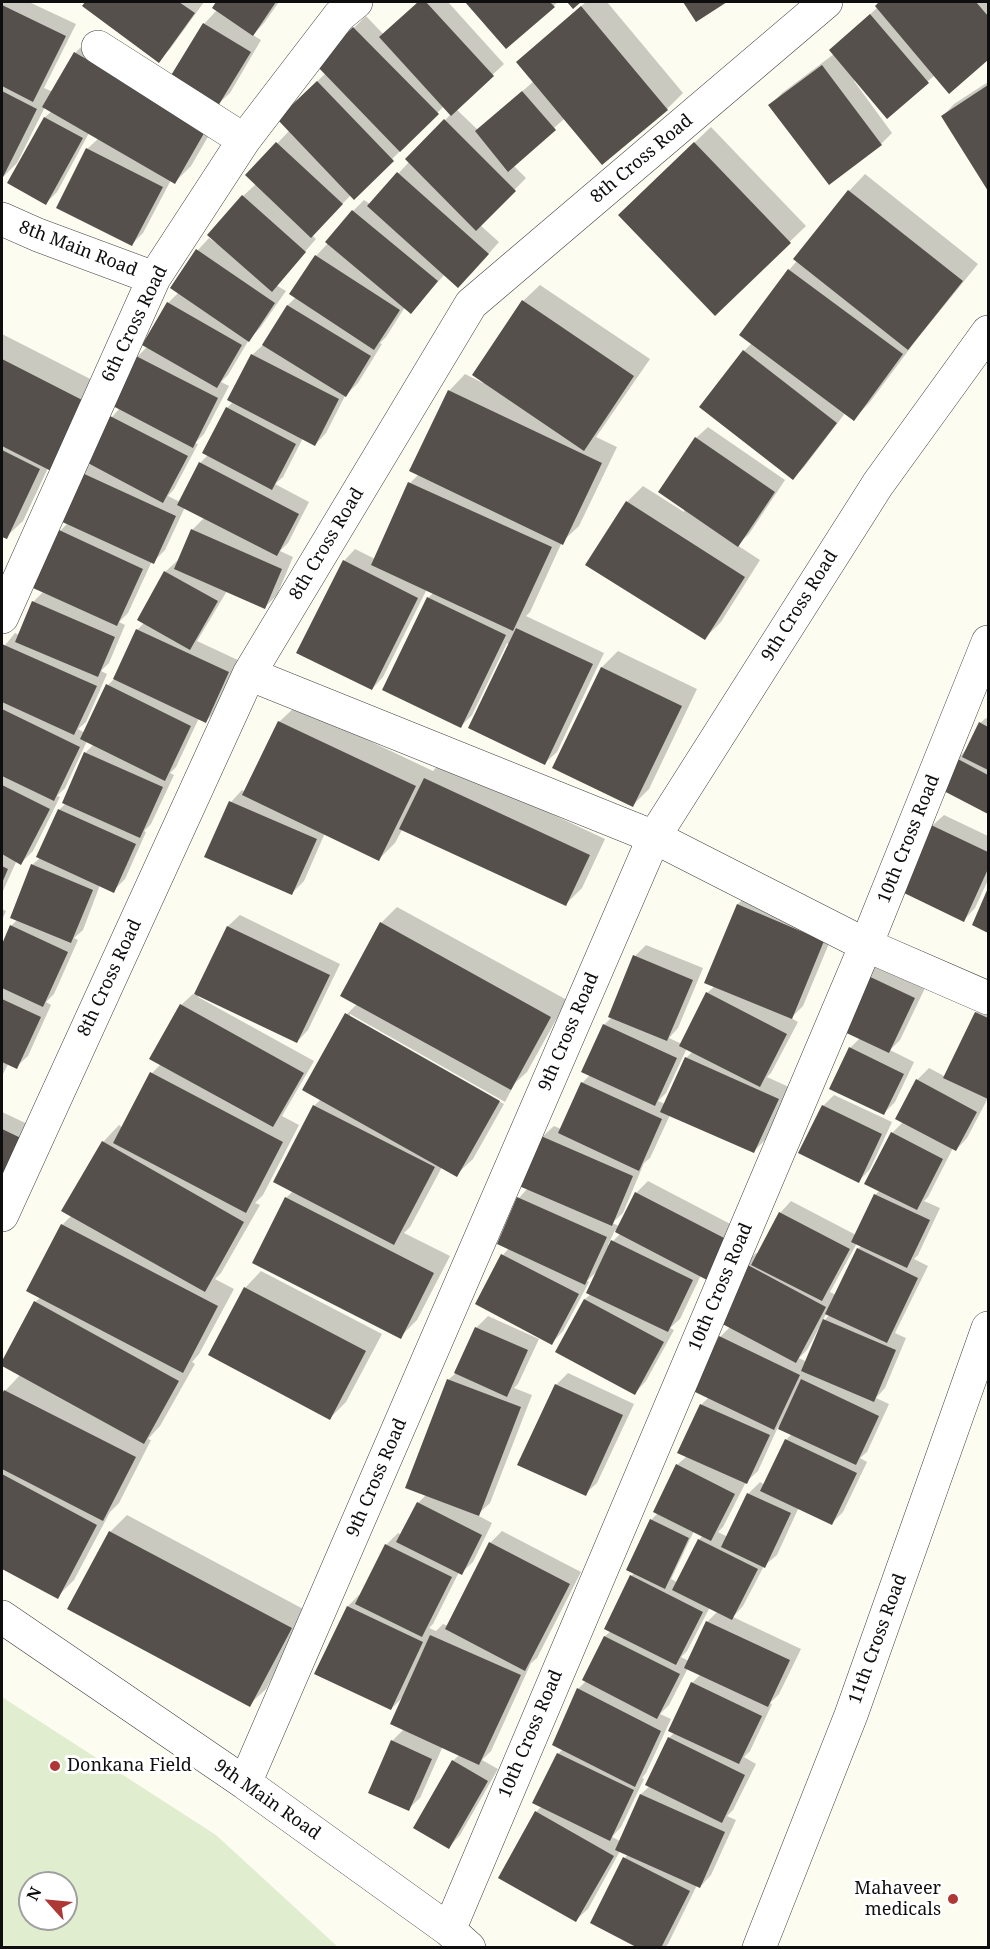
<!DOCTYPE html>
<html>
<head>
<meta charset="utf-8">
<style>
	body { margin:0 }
	#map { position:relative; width:990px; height:1949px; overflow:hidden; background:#fdfcf1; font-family:"Noto Serif",serif }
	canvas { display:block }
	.frame { position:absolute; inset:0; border:3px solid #0e0e0e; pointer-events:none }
	.north { position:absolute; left:18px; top:1871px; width:60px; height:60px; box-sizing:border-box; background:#fff; border:2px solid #9f9f9f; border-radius:50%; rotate:297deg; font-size:16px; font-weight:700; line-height:24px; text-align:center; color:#0e0e0e }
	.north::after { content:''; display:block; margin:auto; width:21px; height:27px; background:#ae3836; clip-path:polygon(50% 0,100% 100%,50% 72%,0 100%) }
</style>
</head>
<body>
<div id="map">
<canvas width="990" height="1949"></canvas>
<div class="frame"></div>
<div class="north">N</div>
</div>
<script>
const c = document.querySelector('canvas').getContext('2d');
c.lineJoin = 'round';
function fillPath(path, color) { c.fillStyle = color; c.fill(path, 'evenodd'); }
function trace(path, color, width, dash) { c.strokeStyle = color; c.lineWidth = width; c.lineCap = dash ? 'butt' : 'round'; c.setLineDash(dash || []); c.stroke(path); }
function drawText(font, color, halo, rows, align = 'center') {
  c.font = font + ' "Noto Serif",serif'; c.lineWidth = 6; c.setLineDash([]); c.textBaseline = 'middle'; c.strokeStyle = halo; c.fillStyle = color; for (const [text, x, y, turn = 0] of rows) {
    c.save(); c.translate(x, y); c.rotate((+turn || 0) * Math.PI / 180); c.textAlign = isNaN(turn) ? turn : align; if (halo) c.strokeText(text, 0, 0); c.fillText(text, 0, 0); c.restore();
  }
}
fillPath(new Path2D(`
	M2 1697 216 1835 338 1947H2ZM30 1883H66V1919H30Z`), '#e1edcf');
fillPath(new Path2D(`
	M2 2H29L76 24 44 88 53 92 76 52 92 36 223 111 191 166 175 182 171 180 143 233 132 244 87 149 99 138 89 133 57 192 46 203 9 183 45 117 52 111 45 107 17 163 2 178Z
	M87 2H204L170 49 158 61 84 6Z
	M218 2H279L264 23 253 35 261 40 230 93 218 104 204 24 217 10 214 8Z
	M419 2H448L504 64 456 109 478 130 534 81 518 62 586 2H607L683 93 667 109 565 118 513 165 526 178 480 225 499 242 470 275 445 274 411 312 405 307 386 337 380 343 382 344 358 383 345 396 326 433 315 445 303 438 283 477 275 484 309 502 288 543 280 551 293 557 277 595 265 607 227 591 197 641 240 661 217 710 206 721 199 718 176 767 170 773 174 775 151 824 144 831 146 832 125 879 113 891 100 885 83 930 74 938 78 940 54 994 46 1002 51 1005 28 1056 16 1067 8 1064 2 1076V947L11 926 17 920 32 865 40 858 59 810 66 803 85 753 94 744 87 741 65 788 57 796 60 797 33 851 21 863 17 860 2 893V649L15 633 19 635 33 602 44 591 60 531 68 523 81 473 91 463 88 462 112 417 120 408 137 357 148 346 144 344 168 303 179 292 172 288 198 250 209 238 216 243 243 196 256 184 247 175 290 130V107L326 73 317 64 366 16 384 35ZM444 106 451 114 407 159 409 162 370 204 364 200 353 211 328 243 316 256 291 294 296 297 288 305 264 344 252 355 233 402 227 408 208 455 200 463 180 502 168 496 174 489 198 444 195 443 204 434 229 386 221 382 228 375 250 338 260 328 286 291 276 285 316 239 312 235 351 195 354 198ZM185 507 205 517 192 530 178 562 177 561 165 572 144 623 138 629 115 678 108 685 85 733 78 729 86 722 107 674 101 671 109 663 125 625 119 622 128 613 152 561 153 562 165 550Z
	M467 2H558L506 47Z
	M685 2H724L697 20Z
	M881 2H988V58L949 92 935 75 887 117 856 80 854 81 892 133 881 144 770 105 782 93 834 54 831 50 878 7 877 6Z
	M988 82V187L943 116 954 104Z
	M711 127 806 226 715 314 636 198Z
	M865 174 978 264 917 339 870 402 854 419 846 412 804 467 793 478 744 351 752 343 741 334 789 270 797 261 795 259 849 191Z
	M540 285 650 359 596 437 617 447 579 526 562 542 530 612 526 616 604 653 557 752 545 763 509 645 507 643 472 715 461 726 428 598 434 592 427 589 383 677 372 689 344 561 355 549 375 559 410 483 419 474 449 391 465 374 483 383 523 301Z
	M2 334 106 387 48 468 23 521 6 537 2 535Z
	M708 427 785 480 749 534 737 545 760 560 721 622 705 638 627 502 643 486 684 512 696 438Z
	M618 651 697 689 649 789 633 805 554 767 602 667Z
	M296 706 433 771 441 762 605 839 582 888 565 905 403 828 395 843 379 859 325 833 304 881 292 893 231 802 242 790 245 792 279 722Z
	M986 718 988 719V812L942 788 957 759 969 747 980 723Z
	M944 815 988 836V880L975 908 964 920 932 826Z
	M988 892V931L974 924Z
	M749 893 835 929 803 1006 791 1018 798 1022 771 1073 767 1077 789 1087 765 1140 754 1151 670 1115 650 1158 644 1163 623 1213 612 1223 619 1226 636 1193 648 1181 738 1228 701 1275 680 1319 670 1328 674 1330 646 1381 635 1393 558 1351 585 1299 591 1294 599 1269 587 1281 589 1282 563 1331 552 1343 477 1303 503 1255 509 1248 499 1244 519 1198 528 1188 542 1137 554 1126 561 1129 582 1083 590 1075 604 1025 612 1017 635 956 646 945 703 968 678 1028 669 1038 682 1044 707 993 715 986 738 904ZM687 1048 693 1051 686 1058 665 1104 658 1101 666 1093ZM615 1230 621 1233 609 1245H608Z
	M397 907 567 1000 527 1072 515 1083 505 1102 350 1014V1017L504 1104 473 1159 456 1175 442 1167 410 1227 404 1233 450 1256 417 1320 400 1337 286 1198 293 1191 275 1181 314 1106 321 1099 347 1014 357 1004 381 923Z
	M2 909 6 911 2 920Z
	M240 915 340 964 308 1030 297 1042 199 994 198 997 314 1061 282 1116 299 1125 263 1195 255 1203 260 1205 221 1273 215 1279 234 1289 199 1354 192 1362 195 1364 160 1426 148 1439 151 1440 119 1503 110 1512 74 1580 57 1597 2 1567V1397L5 1391 20 1375 2 1365 35 1302 41 1297 28 1290 62 1225 72 1215 103 1142 119 1125 123 1128 152 1073 161 1064 181 1005 193 994 195 995 228 926Z
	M877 963 926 986 900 1040 890 1050 914 1062 895 1102 883 1114 850 1048 860 1038 865 975Z
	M987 1001 988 1098 967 1138 956 1150 953 1148 928 1197 924 1201 940 1208 918 1255 914 1259 928 1266 895 1333 906 1338 885 1388 876 1398 889 1404 867 1452 860 1458 867 1462 843 1512 832 1523 799 1507 777 1555 764 1566 743 1606 733 1617 801 1649 779 1694 770 1703 772 1704 750 1751 744 1757 756 1764 733 1810 727 1816 736 1820 711 1875 700 1887 697 1885 668 1944 664 1948H641L625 1858 628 1854 620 1851 588 1909 576 1920 536 1812 542 1806 558 1754 563 1749 578 1689 586 1681 584 1679 605 1636 611 1631 631 1576 635 1572 628 1569 651 1520 658 1513 677 1465 687 1456 701 1405 709 1397 720 1337 730 1327 745 1264 756 1253 759 1254 780 1213 791 1201 856 1235 875 1195 880 1190 892 1133 903 1122 917 1080 929 1068 946 1077 976 1013ZM857 1243 862 1245 858 1249 836 1295 830 1292ZM827 1313 830 1314 823 1322 822 1321ZM819 1328 821 1329 807 1362 799 1358 807 1350ZM778 1427 792 1434 786 1440 765 1485 760 1482 748 1494 728 1537 718 1532 723 1527 746 1482 758 1471ZM694 1531 703 1535 699 1540 677 1582 671 1579ZM710 1607 718 1611 707 1622 689 1661 681 1657 687 1651ZM688 1668 701 1674 692 1683 670 1730 675 1732 669 1738 650 1786 641 1794 620 1841 612 1837 621 1827 644 1779 642 1778 646 1773 671 1719 660 1714 669 1705Z
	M834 1095 892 1122 870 1169 859 1181 823 1106Z
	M2 1112 34 1127 2 1190Z
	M261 1271 382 1334 346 1402 330 1418 245 1288Z
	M488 1316 539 1339 518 1384 514 1388 532 1395 490 1503 477 1515 492 1523 473 1562 461 1573 459 1572 433 1624 429 1628 436 1631 443 1624 448 1626 490 1543 502 1531 581 1572 537 1658 531 1663 491 1751 482 1760 498 1769 460 1835 449 1847 453 1761 460 1754 443 1746 420 1798 408 1809 392 1741 404 1729 405 1695 391 1709 348 1606 359 1595 361 1596 386 1545 398 1533 402 1535 418 1503 426 1495 407 1487 449 1379 456 1373 476 1328Z
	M568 1373 634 1404 597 1483 585 1494 556 1385Z
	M127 1515 307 1611 266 1689 249 1705 69 1609 110 1532Z`), '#0003');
fillPath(new Path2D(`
	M85 2H179L195 13 159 63 82 6Z
	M216 2H276L253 36 212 8Z
	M418 2H426L494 76 451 116 379 37Z
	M465 2H550L555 7 506 49Z
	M567 2H581L573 9Z
	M683 2H727L696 22Z
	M879 2H976L988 16V60L949 94 875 6Z
	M2 5 66 36 33 102 2 86Z
	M581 6 668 110 602 165 516 62Z
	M870 14 929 83 887 119 829 50Z
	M203 23 251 52 218 106 170 77Z
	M353 27 439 114 400 152 315 64Z
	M74 52 207 128 175 184 42 107Z
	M822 65 882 145 829 185 768 105Z
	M317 81 394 161 354 200 277 119Z
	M988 85V191L941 116Z
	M2 91 37 109 2 179Z
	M522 91 556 130 508 172 475 131Z
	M44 117 83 138 46 205 7 183Z
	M444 119 516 191 476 231 405 159Z
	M276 142 343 204 311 238 245 175Z
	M694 142 791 243 715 316 618 215Z
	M86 148 163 187 132 246 56 208Z
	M397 172 489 254 458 288 367 206Z
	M848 190 963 281 908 350 793 259Z
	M242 195 306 252 272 292 207 235Z
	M352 210 438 281 411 314 325 242Z
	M196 249 275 303 249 342 170 288Z
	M315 255 400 310 374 350 289 294Z
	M788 269 903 354 854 421 739 335Z
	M522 300 634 376 584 451 472 375Z
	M167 302 242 345 217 388 142 345Z
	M287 305 371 356 346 397 262 345Z
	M743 350 837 423 793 480 699 407Z
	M251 354 339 399 315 446 227 400Z
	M136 356 218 398 193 448 111 405Z
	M2 359 90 404 55 473 2 446Z
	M448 390 602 463 563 545 409 471Z
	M226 407 296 444 272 490 202 453Z
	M110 416 188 456 163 503 86 462Z
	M695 437 775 492 738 547 658 492Z
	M2 450 40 469 7 539 2 537Z
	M199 462 299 514 277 556 177 505Z
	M80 472 176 516 154 564 58 520Z
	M408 482 552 547 513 631 371 565Z
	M626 501 745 577 705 640 585 565Z
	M191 529 282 569 265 609 174 569Z
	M59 530 143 569 117 626 33 588Z
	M343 560 418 598 372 690 296 653Z
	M164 571 218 601 190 650 137 620Z
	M427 597 506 635 461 728 382 690Z
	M32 601 115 637 98 677 15 642Z
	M516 628 593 664 545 765 468 728Z
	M136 629 229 672 206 723 113 679Z
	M2 644 97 686 74 735 2 702Z
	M601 667 682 706 633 807 552 768Z
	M106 684 191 726 165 781 80 739Z
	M2 709 80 747 54 801 2 776Z
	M278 721 416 786 379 861 242 795Z
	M979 722 988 727V770L962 757Z
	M84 752 163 787 140 838 62 803Z
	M956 758 988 775V814L940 789Z
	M424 778 590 855 566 906 399 829Z
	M2 785 50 809 21 865 2 854Z
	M229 801 317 839 292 895 204 857Z
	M58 809 136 844 114 893 36 857Z
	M931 825 988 852V869L964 922 900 891Z
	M31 864 93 890 71 943 10 918Z
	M2 866 8 869 2 883Z
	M988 888V933L972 925Z
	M737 904 824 941 792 1019 704 983Z
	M380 922 551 1017 511 1090 340 996Z
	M10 925 68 952 43 1007 2 988V944Z
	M227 926 330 975 297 1043 194 994Z
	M633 955 693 980 667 1041 608 1017Z
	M864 974 915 998 889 1053 838 1029Z
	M706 992 787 1034 760 1087 679 1046Z
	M2 999 41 1017 17 1069 2 1062Z
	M180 1004 304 1073 273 1127 149 1059Z
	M975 1012 988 1018V1099L943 1078Z
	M345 1013 500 1101 457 1177 302 1090Z
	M603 1024 677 1058 655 1106 581 1072Z
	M849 1047 904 1074 884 1115 829 1089Z
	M685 1057 779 1099 754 1153 660 1112Z
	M150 1072 283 1142 246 1213 113 1143Z
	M916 1079 977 1112 956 1151 895 1119Z
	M581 1082 662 1119 639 1171 558 1133Z
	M313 1105 435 1167 394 1245 273 1182Z
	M822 1105 882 1134 859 1183 798 1153Z
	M2 1129 23 1139 2 1187Z
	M891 1132 943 1159 917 1210 864 1184Z
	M541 1136 633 1176 612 1226 519 1186Z
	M102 1141 244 1222 205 1292 61 1211Z
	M635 1192 728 1240 707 1280 615 1232Z
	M874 1194 930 1220 907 1268 851 1242Z
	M285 1197 434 1273 401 1339 252 1263Z
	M517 1197 607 1237 585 1285 497 1244Z
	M779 1212 850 1249 822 1301 751 1265Z
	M61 1224 218 1306 183 1373 26 1291Z
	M611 1240 693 1280 668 1332 586 1293Z
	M857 1248 918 1278 887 1343 825 1314Z
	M501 1254 579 1294 552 1345 475 1304Z
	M744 1263 826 1307 796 1363 713 1319Z
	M244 1287 366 1351 330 1420 208 1355Z
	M584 1299 664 1342 635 1395 555 1352Z
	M34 1301 179 1381 144 1444 2 1366V1361Z
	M823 1319 896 1350 874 1402 801 1371Z
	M475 1327 528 1350 507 1397 454 1373Z
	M719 1336 800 1375 774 1430 693 1391Z
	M447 1379 521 1407 479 1516 405 1488Z
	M801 1379 879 1416 856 1465 778 1429Z
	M555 1384 623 1415 586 1496 517 1465Z
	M4 1390 136 1457 103 1521 2 1469V1394Z
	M700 1404 770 1435 747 1484 677 1453Z
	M785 1439 857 1473 832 1525 760 1491Z
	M676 1464 735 1494 711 1541 653 1512Z
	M2 1474 97 1525 58 1599 2 1569Z
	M747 1493 791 1513 765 1568 721 1547Z
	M417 1502 482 1535 462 1575 396 1542Z
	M650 1519 689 1538 665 1589 626 1570Z
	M109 1531 292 1628 250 1707 67 1609Z
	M698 1539 758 1569 732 1620 672 1590Z
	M489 1542 570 1584 525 1671 445 1629Z
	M385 1544 452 1577 422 1637 355 1604Z
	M630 1575 703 1612 676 1665 604 1629Z
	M347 1606 423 1642 391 1710 314 1674Z
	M706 1621 790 1660 768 1707 684 1668Z
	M430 1635 521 1675 479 1765 390 1724Z
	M604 1636 680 1674 657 1719 582 1680Z
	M691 1682 762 1716 739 1764 668 1731Z
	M577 1688 661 1731 635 1787 552 1745Z
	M668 1737 745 1775 722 1823 645 1785Z
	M391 1740 432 1759 409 1811 368 1793Z
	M557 1753 634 1790 610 1841 532 1803Z
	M452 1760 488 1781 449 1849 413 1828Z
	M640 1794 725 1832 700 1888 615 1850Z
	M535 1811 614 1856 576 1922 498 1878Z
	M623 1857 690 1891 661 1948H638L590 1923Z`), '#56504c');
const minor = new Path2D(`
	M98 47 244 140
	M2 219 38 235 154 278
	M2 617 154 278 244 140 339 16 356 2
	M249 674 654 837 866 945 988 998
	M2 1215 249 674 471 304 826 2
	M2 1617 245 1783 449 1930 469 1948
	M245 1783 654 837 878 484 988 332
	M449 1930 866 945 988 642
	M759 1948 851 1715 988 1328`);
trace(minor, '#414141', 34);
trace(minor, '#fff', 33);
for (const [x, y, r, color] of [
	[55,1766,6,"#ae3836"],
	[953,1899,6,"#ae3836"]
]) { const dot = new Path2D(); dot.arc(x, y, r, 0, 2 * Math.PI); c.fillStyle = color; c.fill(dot); trace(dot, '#fff', 2); }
drawText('18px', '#0e0e0e', '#fff', [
	["8th Cross Road",642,159,-40],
	["8th Main Road",78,249,21],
	["6th Cross Road",135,324,-64],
	["8th Cross Road",327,544,-59],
	["9th Cross Road",800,606,-58],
	["10th Cross Road",909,839,-68],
	["8th Cross Road",110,978,-65],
	["9th Cross Road",569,1032,-67],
	["10th Cross Road",721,1287,-67],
	["9th Cross Road",377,1478,-67],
	["11th Cross Road",878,1639,-70],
	["10th Cross Road",531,1734,-67],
	["9th Main Road",267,1800,35]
]);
drawText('18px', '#0e0e0e', '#fff', [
	["Donkana Field",67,1766],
	["Mahaveer",941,1889,"right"],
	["medicals",941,1910,"right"]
], 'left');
</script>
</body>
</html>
